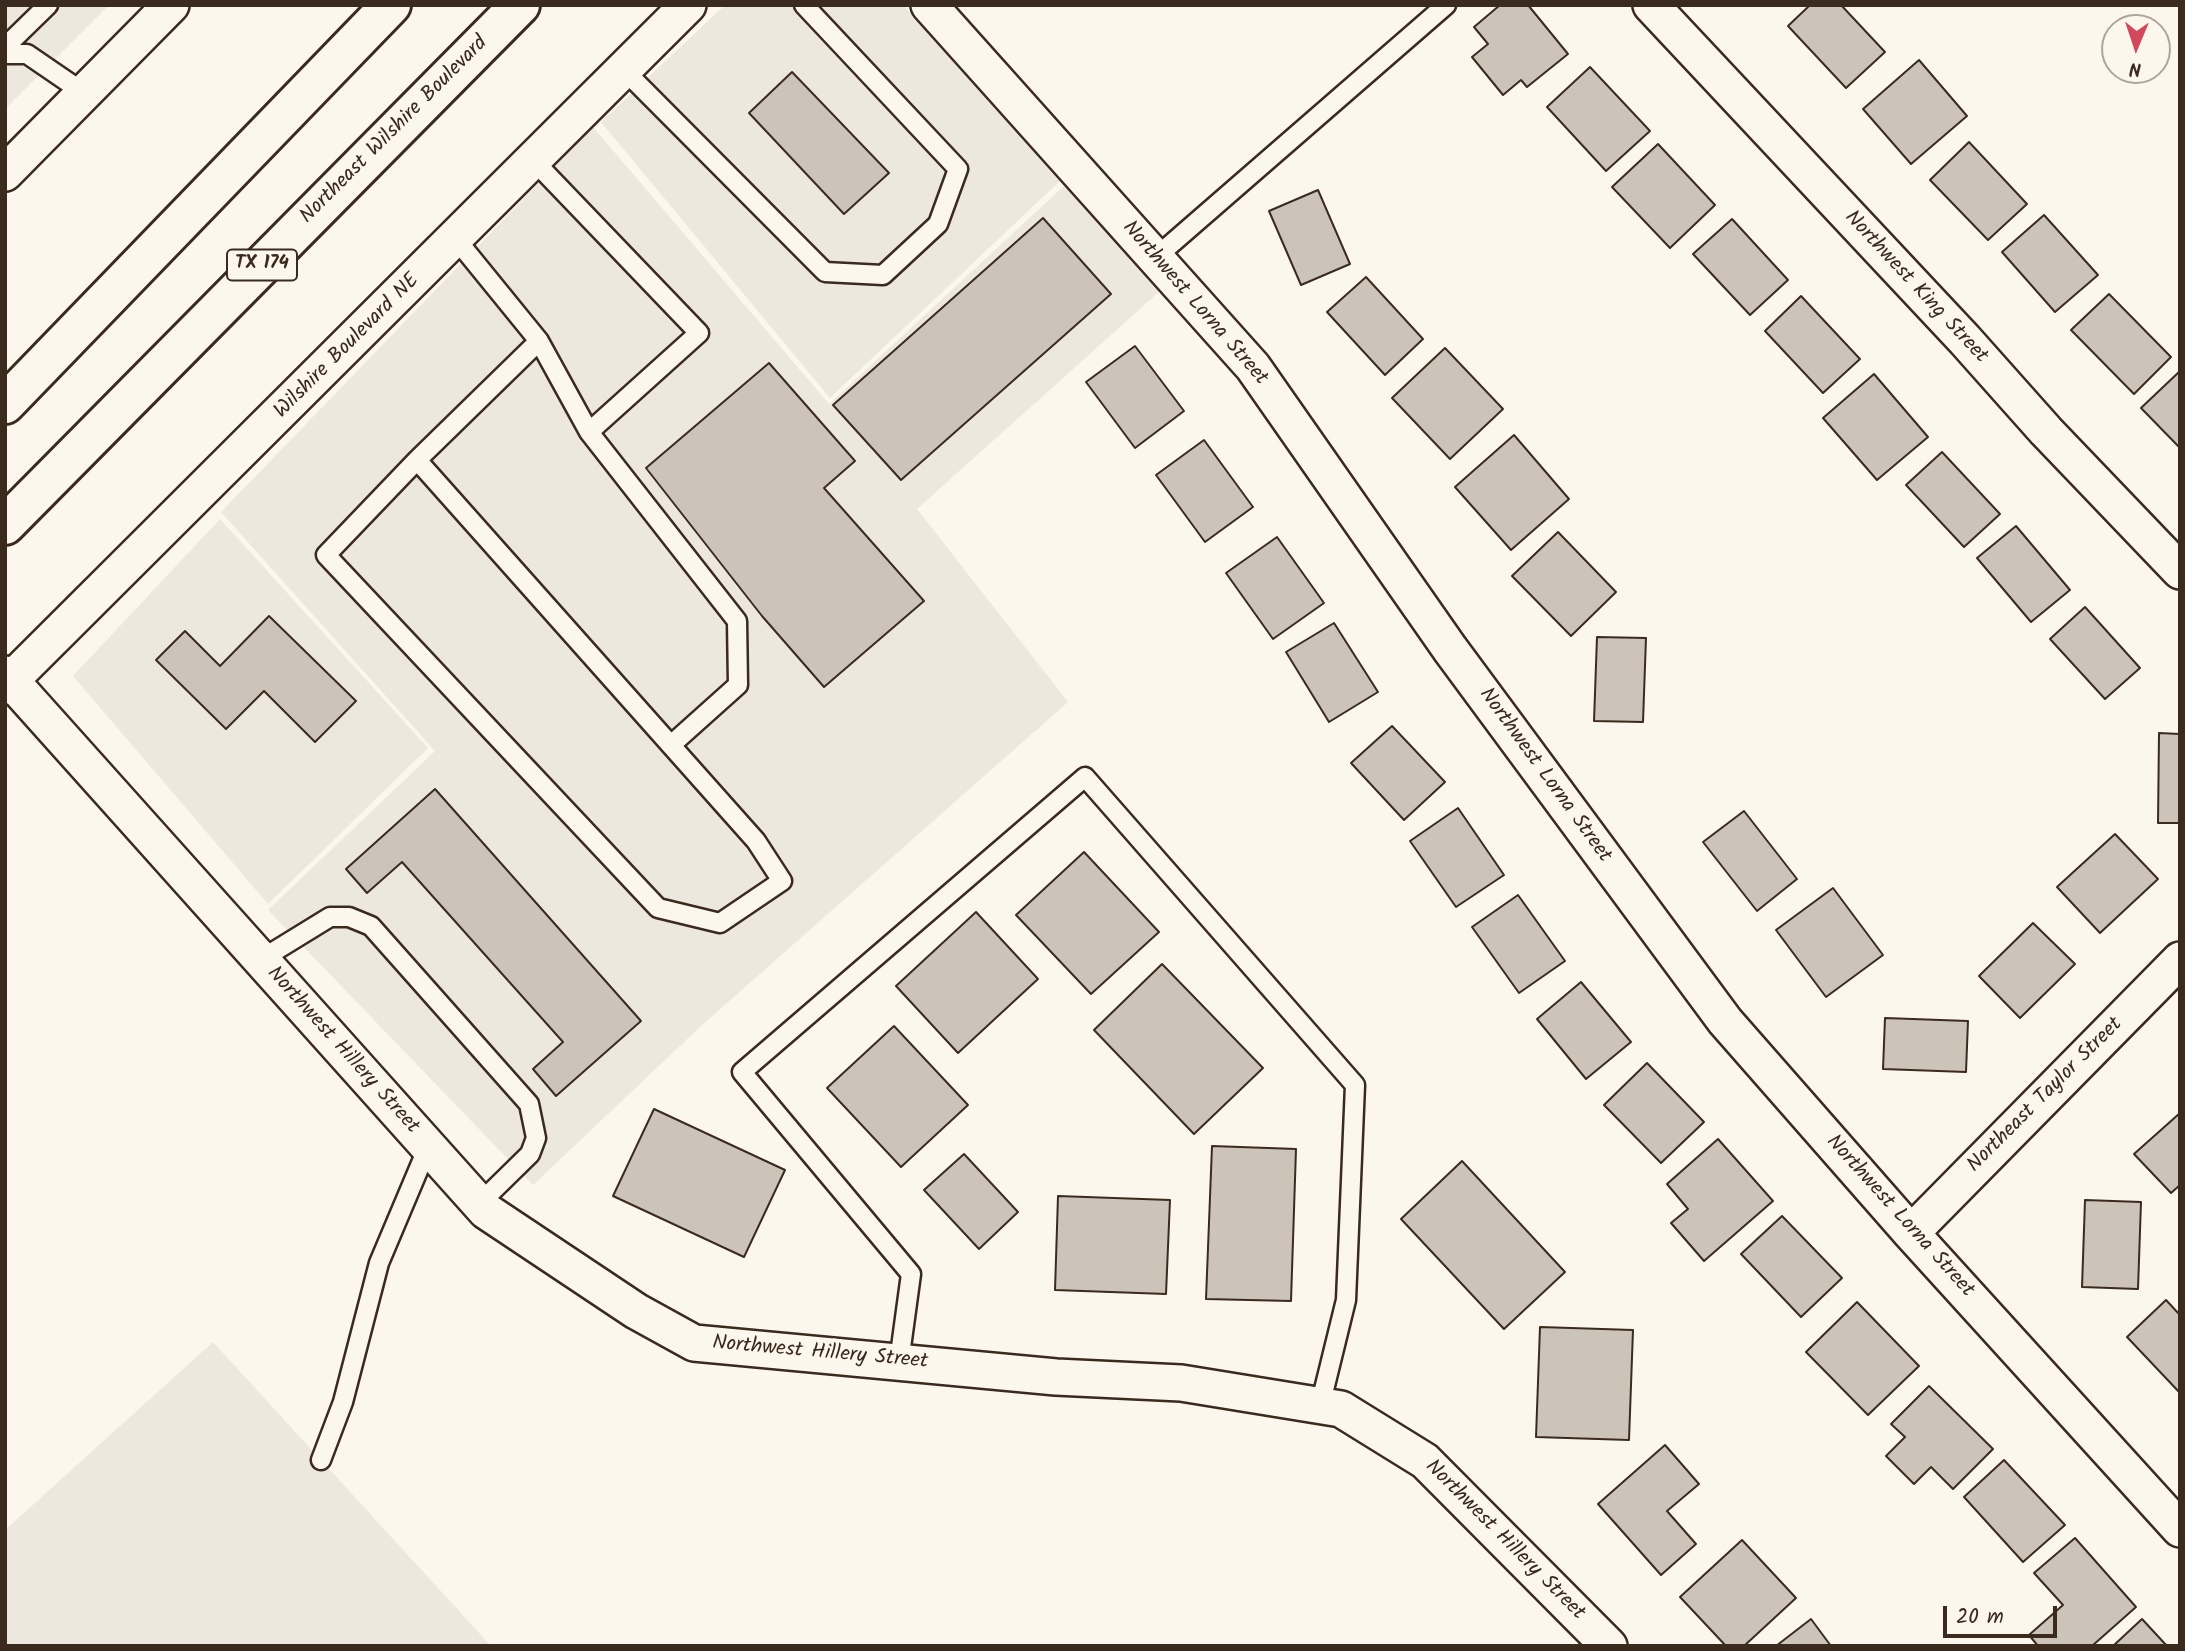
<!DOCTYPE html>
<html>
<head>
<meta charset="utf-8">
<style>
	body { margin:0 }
	#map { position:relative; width:2185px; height:1651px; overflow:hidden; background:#fbf7ec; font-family:Kalam,sans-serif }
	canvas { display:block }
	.frame { position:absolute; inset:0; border:7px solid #3b2a1e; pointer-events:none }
	.north { position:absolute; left:2101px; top:14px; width:70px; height:70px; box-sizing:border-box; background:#fbf7ec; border:2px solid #aea59a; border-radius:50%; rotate:182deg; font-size:19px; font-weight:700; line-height:28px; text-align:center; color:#3b2a1e }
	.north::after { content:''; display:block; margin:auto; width:24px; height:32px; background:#d1495b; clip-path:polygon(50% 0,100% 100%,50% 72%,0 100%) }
	.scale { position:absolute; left:1943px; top:1606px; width:114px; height:32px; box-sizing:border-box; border:4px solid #3b2a1e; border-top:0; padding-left:9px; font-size:21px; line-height:24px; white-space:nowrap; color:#3b2a1e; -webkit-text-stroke:5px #fbf7ec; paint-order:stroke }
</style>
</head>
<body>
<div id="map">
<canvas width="2185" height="1651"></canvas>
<div class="frame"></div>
<div class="north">N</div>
<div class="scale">20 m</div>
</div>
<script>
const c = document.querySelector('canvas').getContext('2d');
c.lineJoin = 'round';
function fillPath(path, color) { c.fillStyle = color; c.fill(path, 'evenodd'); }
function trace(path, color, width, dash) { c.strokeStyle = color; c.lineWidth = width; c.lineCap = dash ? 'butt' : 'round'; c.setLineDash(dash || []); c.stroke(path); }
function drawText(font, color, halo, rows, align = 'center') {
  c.font = font + ' Kalam,sans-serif'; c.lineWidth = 7; c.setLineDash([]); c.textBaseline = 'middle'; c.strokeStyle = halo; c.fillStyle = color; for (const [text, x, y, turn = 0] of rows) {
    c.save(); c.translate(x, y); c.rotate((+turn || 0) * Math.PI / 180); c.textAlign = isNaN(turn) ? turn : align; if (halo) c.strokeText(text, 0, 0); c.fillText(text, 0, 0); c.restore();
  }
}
fillPath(new Path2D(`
	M5 5H109L5 109Z
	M725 5H903L1061 180 830 398 601 122Z
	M593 127 829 404 1066 184 1160 291 917 509 1068 702 701 1026 533 1185 268 910 435 751 221 512Z
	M220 519 428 748 268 904 73 676Z
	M213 1342 491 1646H5V1530Z`), '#ede8dd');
const building = new Path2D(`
	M1500 5H1528L1568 54 1527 87 1521 80 1503 95 1472 57 1488 44 1474 27Z
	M1810 5H1841L1885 52 1846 88 1788 26Z
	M1919 60 1967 116 1911 164 1863 109Z
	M1590 67 1650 131 1606 171 1547 107Z
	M792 72 889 173 844 214 749 113Z
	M1969 142 2027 204 1988 240 1930 180Z
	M1658 144 1715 205 1670 248 1612 187Z
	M1318 190 1350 264 1301 285 1269 211Z
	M2044 215 2098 275 2055 312 2002 252Z
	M1043 218 1111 294 901 480 833 405Z
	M1732 219 1788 280 1750 315 1693 254Z
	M1366 277 1423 339 1385 375 1327 312Z
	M2109 294 2171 357 2134 394 2071 330Z
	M1801 296 1860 359 1823 393 1765 331Z
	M1135 346 1184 411 1135 448 1086 382Z
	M1445 348 1503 409 1450 459 1392 398Z
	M769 363 855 461 824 488 924 601 824 687 762 616 646 468Z
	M2180 371V448L2141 408Z
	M1874 374 1928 437 1877 480 1823 418Z
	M1514 435 1569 499 1511 550 1455 487Z
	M1204 440 1253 507 1205 542 1156 475Z
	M1942 452 2000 514 1964 547 1906 485Z
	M2016 526 2070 590 2031 622 1977 558Z
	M1558 532 1616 592 1571 636 1512 576Z
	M1277 537 1324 603 1273 639 1226 573Z
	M2085 607 2140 668 2105 699 2050 639Z
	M269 616 356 701 315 742 264 691 226 729 156 660 185 631 220 666Z
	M1334 623 1378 692 1329 722 1286 652Z
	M1597 637 1646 638 1643 722 1594 721Z
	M1392 726 1445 782 1404 820 1351 763Z
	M2159 733 2180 734V823H2158Z
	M435 789 641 1021 556 1096 533 1069 563 1042 402 862 367 893 346 869Z
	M1458 808 1504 875 1456 907 1410 841Z
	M1744 811 1797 879 1757 911 1703 842Z
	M2115 834 2158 879 2100 933 2057 887Z
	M1084 852 1159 932 1091 994 1016 915Z
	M1833 888 1883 955 1826 997 1776 930Z
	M1518 895 1565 961 1519 993 1472 927Z
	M976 912 1038 979 958 1053 896 986Z
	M2033 923 2075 964 2020 1018 1979 976Z
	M1162 964 1263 1068 1194 1134 1094 1030Z
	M1581 982 1631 1042 1586 1079 1537 1019Z
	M1885 1018 1968 1021 1966 1072 1883 1069Z
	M894 1026 968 1105 901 1167 827 1088Z
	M1647 1063 1704 1122 1661 1163 1604 1105Z
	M654 1109 785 1170 744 1257 613 1196Z
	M2180 1113V1185L2171 1193 2134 1154Z
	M1718 1139 1773 1201 1704 1261 1671 1223 1688 1209 1667 1184Z
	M1212 1146 1296 1149 1291 1301 1206 1299Z
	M964 1154 1018 1212 979 1249 924 1190Z
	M1462 1161 1565 1272 1504 1329 1401 1219Z
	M1058 1196 1170 1200 1166 1294 1055 1290Z
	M2085 1200 2141 1202 2138 1289 2082 1287Z
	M1782 1216 1842 1278 1801 1317 1741 1254Z
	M2166 1300 2180 1315V1393L2127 1337Z
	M1857 1302 1919 1366 1868 1415 1806 1352Z
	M1540 1327 1633 1330 1629 1440 1536 1437Z
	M1929 1386 1993 1449 1953 1489 1931 1467 1914 1484 1886 1456 1905 1437 1891 1424Z
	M1665 1445 1699 1484 1667 1511 1696 1544 1661 1575 1598 1504Z
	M2004 1460 2065 1525 2023 1562 1964 1497Z
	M2075 1538 2136 1607 2092 1646H2038L2029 1635 2063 1605 2034 1573Z
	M1742 1540 1796 1598 1744 1646H1726L1680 1597Z
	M1811 1619 1831 1646H1776Z
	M2142 1619 2167 1646H2113Z`);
fillPath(building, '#ccc4b9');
trace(building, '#3b2a1e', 2);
const lane = new Path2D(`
	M5 47 48 5
	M5 54H27L84 93
	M624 70 825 272 883 275 938 224 958 169 804 5
	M456 239 539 341 589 432 699 333 534 161
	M1155 258 1446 5
	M589 432 737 621 738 685 671 745
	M417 460 326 555 658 908 720 923 782 881 756 841 417 460 539 341
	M260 960 330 917H349L371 926 529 1104 536 1138 530 1154 479 1204
	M899 1362 911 1274 742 1072 1085 777 1355 1085 1346 1300 1320 1406
	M321 1460 343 1402 379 1263 428 1147`);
const street = new Path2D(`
	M929 5 1253 367 1450 649 1725 1021 1911 1233 2180 1529
	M1651 5 1965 340 2046 431 2180 571
	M5 173 171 5
	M5 674 486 1211 636 1311 694 1343 1056 1377 1181 1383 1341 1409 1425 1461 1609 1646
	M5 686 688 5
	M1911 1233 2180 960`);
const primary = new Path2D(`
	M5 404 391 5
	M5 525 520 5`);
trace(lane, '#3b2a1e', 23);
trace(street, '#3b2a1e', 40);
trace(primary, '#3b2a1e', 44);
trace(lane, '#fbf7ec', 18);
trace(street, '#fbf7ec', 35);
trace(primary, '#fbf7ec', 38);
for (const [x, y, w] of [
	[262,265,70]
]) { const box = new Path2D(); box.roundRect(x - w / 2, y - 15.5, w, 31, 5); c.fillStyle = '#fbf7ec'; c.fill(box); trace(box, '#3b2a1e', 2); }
drawText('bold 19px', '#3b2a1e', null, [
	["TX 174",262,265]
]);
drawText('21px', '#3b2a1e', '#fbf7ec', [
	["Northeast Wilshire Boulevard",395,131,-45],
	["Northwest King Street",1915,288,47],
	["Northwest Lorna Street",1194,304,49],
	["Wilshire Boulevard NE",348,347,-45],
	["Northwest Lorna Street",1544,776,54],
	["Northwest Hillery Street",342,1051,48],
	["Northeast Taylor Street",2046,1096,-45],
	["Northwest Lorna Street",1899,1217,48],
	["Northwest Hillery Street",820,1354,5],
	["Northwest Hillery Street",1504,1541,45]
]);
</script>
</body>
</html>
